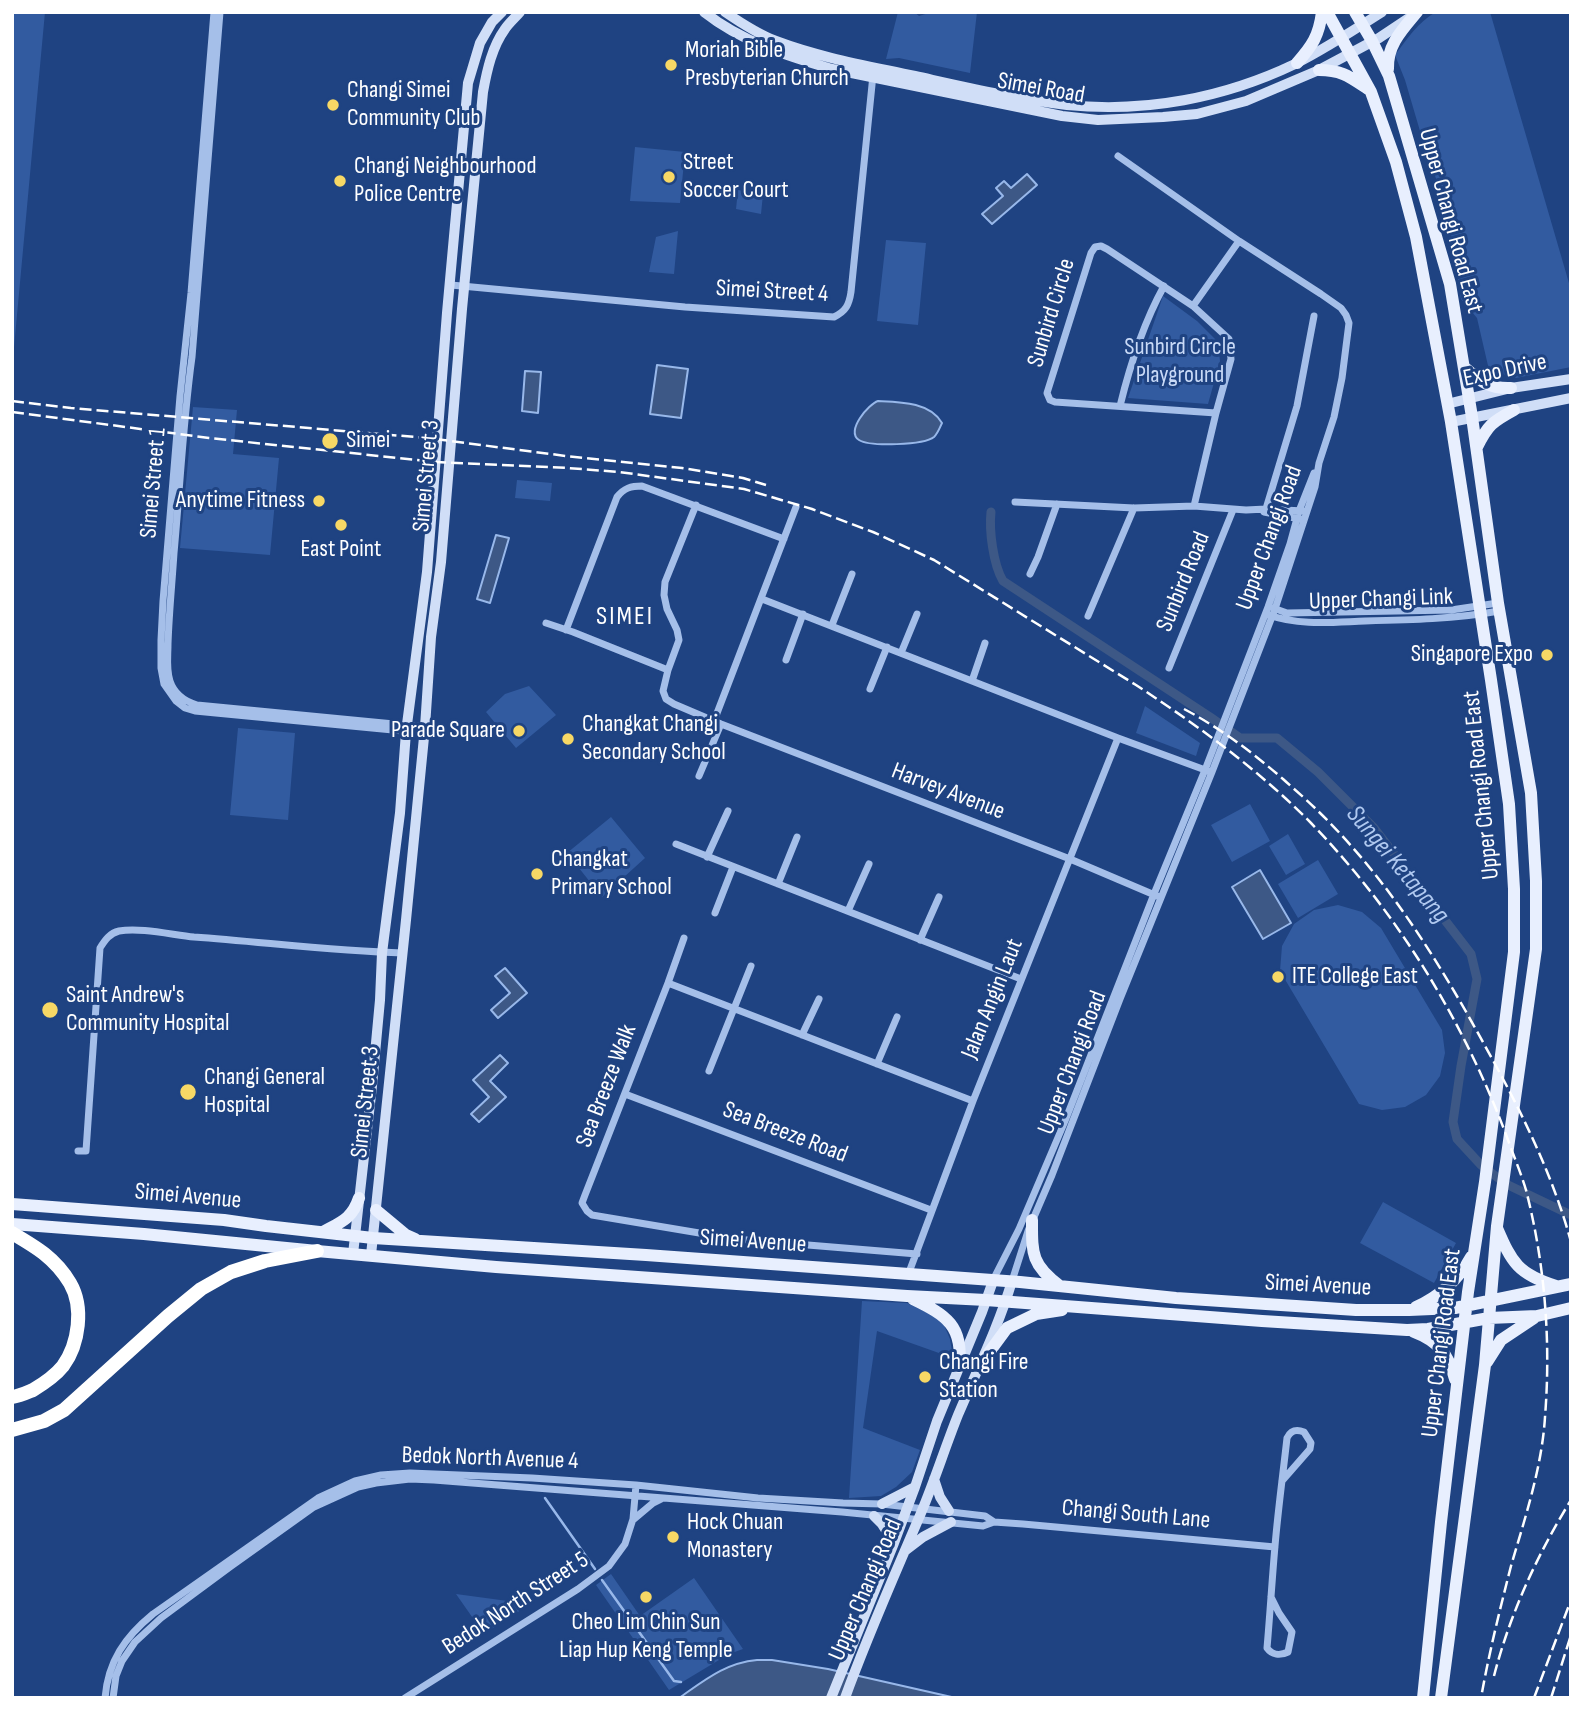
<!DOCTYPE html>
<html>
<head>
<meta charset="utf-8">
<style>
	body { margin:0 }
	#map { position:relative; width:1583px; height:1710px; overflow:hidden; background:#1f4382; font-family:"Sofia Sans Condensed",sans-serif }
	canvas { display:block }
	.frame { position:absolute; inset:0; border:14px solid #fff; pointer-events:none }
</style>
</head>
<body>
<div id="map">
<canvas width="1583" height="1710"></canvas>
<div class="frame"></div>
</div>
<script>
const c = document.querySelector('canvas').getContext('2d');
c.lineJoin = 'round';
function fillPath(path, color) { c.fillStyle = color; c.fill(path, 'evenodd'); }
function trace(path, color, width, dash) { c.strokeStyle = color; c.lineWidth = width; c.lineCap = dash ? 'butt' : 'round'; c.setLineDash(dash || []); c.stroke(path); }
function drawText(font, color, halo, rows, align = 'center') {
  c.font = font + ' "Sofia Sans Condensed",sans-serif'; c.lineWidth = 6; c.setLineDash([]); c.textBaseline = 'middle'; c.strokeStyle = halo; c.fillStyle = color; for (const [text, x, y, turn = 0] of rows) {
    c.save(); c.translate(x, y); c.rotate((+turn || 0) * Math.PI / 180); c.textAlign = isNaN(turn) ? turn : align; if (halo) c.strokeText(text, 0, 0); c.fillText(text, 0, 0); c.restore();
  }
}
fillPath(new Path2D(`
	M12 12H45L12 369Z
	M898 12H914L919 16 932 12H977L970 73 899 58 886 59Z
	M1436 12H1490L1571 290V367L1516 378 1489 370 1477 318 1461 299 1447 209 1425 148 1405 80 1395 55C1407 39 1418 22 1436 12Z
	M635 147 685 152 680 203 630 201Z
	M738 190 763 194 761 214 736 209Z
	M678 231 674 274 649 272 656 237Z
	M886 240 926 243 918 325 877 321Z
	M1163 296 1197 321 1218 342 1220 361 1208 404 1128 398Z
	M193 407 237 410 233 454 279 458 270 555 180 548Z
	M517 480 552 483 550 501 515 498Z
	M529 686 556 715 516 748 486 712 505 694Z
	M1145 706 1200 743 1196 756 1136 733Z
	M238 728 295 733 288 820 230 815Z
	M1250 804 1270 841 1232 862 1211 825Z
	M611 817 645 858 602 897 567 853Z
	M1288 834 1305 864 1286 875 1269 846Z
	M1318 860 1338 894 1298 918 1278 884Z
	M1338 905 1362 912 1381 928 1442 1030 1445 1053 1440 1076 1426 1095 1405 1107 1382 1110 1359 1104 1280 971 1282 946 1294 924 1314 910Z
	M1383 1202 1456 1243 1434 1283 1360 1243Z
	M862 1301 907 1303 934 1316 944 1325 950 1339 953 1358 877 1331 863 1428 920 1450 912 1472 896 1487 881 1496 849 1498Z
	M611 1574 640 1616 694 1578 743 1649 729 1654 669 1690 596 1585Z
	M456 1594 530 1604 484 1634Z`), '#325ba0');
const water = new Path2D(`
	M1027 174 1037 185 992 224 982 214 1003 196 996 188 1004 181 1011 188Z
	M657 365 688 369 681 418 650 414Z
	M525 371 541 372 538 413 522 411Z
	M878 401C900 402 930 402 942 423 940 427 938 433 934 437 924 445 870 447 859 440 845 431 869 404 878 401Z
	M496 535 509 538 490 603 477 599Z
	M1260 870 1291 923 1263 939 1232 887Z
	M505 968 527 993 498 1018 491 1010 510 993 495 976Z
	M500 1055 508 1063 490 1081 506 1097 479 1122 471 1114 489 1097 473 1080Z
	M757 1660H772L828 1669 956 1698H679C705 1680 725 1663 757 1660Z`);
fillPath(water, '#3d5886');
trace(water, '#98b8ea', 2);
trace(new Path2D(`
	M545 1498 595 1569
	M602 1580 674 1681 681 1682`), '#98b8ea', 2.5);
trace(new Path2D(`
	M991 512C989 530 993 564 1003 581L1210 717 1240 738H1277L1318 772 1374 828 1471 954 1477 979 1461 1066 1453 1122 1457 1139 1481 1165 1506 1184 1571 1215`), '#3d5886', 9);
trace(new Path2D(`
	M214 12 191 293 180 396 163 601 161 640V668L164 684 176 701 185 708 195 711 424 733
	M220 12 192 357C183 422 180 488 174 553 172 584 169 613 168 644 168 656 166 669 170 681 174 693 184 701 197 705L425 727
	M451 285 685 307 834 317C846 311 849 305 851 292L873 75
	M1193 306 1239 241
	M1120 406C1130 365 1143 324 1164 286
	M1015 502 1134 508 1194 506 1246 510 1266 509 1303 511
	M696 505 665 582 664 595 667 609 677 630 679 640 668 670 663 691 666 699 674 704 721 724 1070 859 1157 896
	M1194 506 1216 413 1231 359 1229 339 1193 306 1107 249 1101 246 1095 247 1091 253 1047 393 1050 400 1055 402 1216 413
	M1264 512 1300 519
	M1265 512 1297 406 1314 316
	M1030 574 1038 557 1057 504
	M762 599 1118 738 1208 771
	M1273 608 1287 613 1451 610 1498 603
	M1269 615C1299 626 1334 622 1365 621 1410 620 1455 619 1499 611
	M1088 616 1134 508
	M546 623 573 632 668 670
	M832 625 852 574
	M566 630 617 497C624 488 631 486 642 486L784 539
	M901 653 917 614
	M786 660 803 614
	M1169 668 1233 510
	M972 681 985 643
	M870 689 887 647
	M714 721 796 507
	M699 776 721 724
	M676 844 1021 979
	M707 857 728 811
	M778 884 797 837
	M848 911 869 864
	M715 913 733 867
	M684 938 668 983 585 1195 582 1203 587 1211 592 1215 735 1239 917 1254
	M920 940 939 897
	M668 983 973 1101
	M802 1035 819 999
	M877 1064 897 1017
	M709 1071 751 966
	M625 1094 931 1210
	M78 1151H86L100 948C105 940 110 933 119 931 140 927 173 935 194 937 264 942 333 951 403 953
	M908 1275 973 1101 1118 738
	M993 1280 1019 1229 1065 1121 1154 894 1205 770 1268 607 1290 544 1299 511 1314 473
	M1012 1281 1028 1231 1052 1175 1120 999 1212 772 1275 609 1315 487 1319 463 1334 417 1342 378 1349 323 1346 315 1341 308 1321 294 1239 241 1118 156
	M634 1519 653 1503 661 1499
	M1271 1597 1279 1613 1292 1632 1288 1652C1280 1656 1272 1655 1267 1648 1270 1614 1272 1580 1275 1546 1278 1510 1283 1474 1287 1438 1291 1430 1296 1429 1304 1432L1311 1443 1310 1449 1282 1481
	M105 1698C108 1661 125 1637 153 1614L318 1498 355 1481 381 1475 410 1473 532 1478 636 1485 758 1498 843 1503 882 1504 985 1516 994 1522
	M113 1698 116 1676 122 1661 135 1642 161 1618 230 1567 314 1507 358 1487 376 1483 410 1479 434 1480 842 1512 983 1526 994 1522 1023 1524 1275 1547
	M405 1698 578 1589 609 1566 625 1544 633 1519 636 1485`), '#a5bfe9', 7);
trace(new Path2D(`
	M704 12C742 42 787 56 832 69L1062 116 1098 120 1163 117 1197 114 1246 101 1319 70 1379 38 1409 18
	M725 12C741 23 758 34 776 41 821 58 869 66 915 76 965 87 1016 99 1067 105 1145 113 1224 98 1295 64 1325 49 1354 30 1382 12
	M1447 404 1511 388 1571 379
	M1451 422 1571 398
	M353 1254 372 1086 380 1000 382 953 400 813 406 732 427 572 447 313 468 83 480 43 492 22 502 12
	M371 1255 406 920 425 727 431 637 441 562 462 309 483 92C487 70 492 47 505 29 509 23 515 18 520 12
	M934 1479 940 1497 949 1511
	M882 1504 915 1487
	M874 1516 882 1524 894 1543
	M906 1550 923 1537 951 1522
	M831 1698 894 1543 915 1487 937 1421 982 1312 993 1281
	M845 1698C867 1637 893 1579 918 1520 933 1486 944 1450 958 1415 977 1370 998 1328 1012 1281`), '#d0def7', 10);
trace(new Path2D(`
	M1327 12 1371 92 1396 162 1416 237 1451 422 1491 680 1509 804 1514 889V952L1485 1182 1468 1292 1457 1385 1441 1522 1423 1698
	M1355 12 1372 41 1389 76 1450 284 1472 417 1498 603 1531 793 1536 881V949L1497 1226 1485 1365 1441 1698
	M1297 63C1312 46 1319 36 1322 12
	M1388 69C1387 45 1402 30 1417 12
	M1319 70C1342 70 1350 77 1368 89
	M1464 367C1480 381 1489 389 1511 388
	M1477 447C1488 425 1492 422 1514 410
	M12 1204 224 1220 266 1226 373 1238 646 1255 1020 1282 1176 1298 1356 1310H1409L1455 1308 1571 1284
	M376 1210 406 1235 415 1239
	M1032 1220C1032 1253 1031 1265 1060 1286
	M12 1224 144 1234 317 1251 496 1267 907 1296 986 1300 1262 1321 1407 1330 1428 1329 1489 1318 1537 1316 1571 1308
	M1497 1228C1512 1263 1518 1274 1556 1286
	M323 1232C341 1222 352 1219 359 1198
	M913 1299C946 1315 964 1326 959 1367
	M1416 1307C1439 1297 1459 1279 1471 1257
	M1414 1332C1438 1341 1449 1355 1455 1379
	M982 1362 1007 1328 1036 1314 1062 1310
	M1487 1362 1501 1340 1534 1318`), '#e8effe', 12);
trace(new Path2D(`
	M12 1233C36 1247 55 1258 70 1283 84 1307 79 1344 63 1366 55 1376 43 1384 33 1390 26 1393 20 1396 12 1397
	M12 1430 44 1421 64 1410 168 1316 201 1289 231 1272 265 1261 317 1251`), '#fff', 14);
trace(new Path2D(`
	M12 401 71 408 427 438 566 456 682 468 743 478 766 485
	M12 412 209 438 436 462 568 468 619 472 744 489 812 509 873 532 934 560 1136 685C1197 725 1259 770 1311 823 1398 913 1465 1023 1508 1140 1514 1157 1521 1173 1526 1190 1545 1264 1551 1341 1545 1417 1542 1467 1525 1518 1511 1566 1500 1609 1489 1653 1481 1698
	M1184 709C1220 728 1252 752 1283 779 1295 790 1307 800 1318 811 1387 878 1438 960 1484 1044 1519 1107 1552 1172 1571 1242
	M1494 1676C1510 1614 1537 1555 1571 1500
	M1534 1698 1571 1600
	M1551 1698 1571 1635`), '#fff', 2.5, [12, 5]);
for (const [x, y, r, color] of [
	[671,65,7,"#f7d865"],
	[333,105,7,"#f7d865"],
	[669,177,7,"#f7d865"],
	[340,181,7,"#f7d865"],
	[330,441,9,"#f7d865"],
	[319,501,7,"#f7d865"],
	[341,525,7,"#f7d865"],
	[1547,655,7,"#f7d865"],
	[519,731,7,"#f7d865"],
	[568,739,7,"#f7d865"],
	[537,874,7,"#f7d865"],
	[1278,977,7,"#f7d865"],
	[50,1010,9,"#f7d865"],
	[188,1092,9,"#f7d865"],
	[925,1377,7,"#f7d865"],
	[673,1537,7,"#f7d865"],
	[646,1597,7,"#f7d865"]
]) { const dot = new Path2D(); dot.arc(x, y, r, 0, 2 * Math.PI); c.fillStyle = color; c.fill(dot); trace(dot, '#1f4382', 2.5); }
drawText('24px', '#fff', '#1f4382', [
	["Moriah Bible",685,51],
	["Presbyterian Church",685,79],
	["Changi Simei",347,91],
	["Community Club",347,119],
	["Street",683,163],
	["Soccer Court",683,191],
	["Changi Neighbourhood",354,167],
	["Police Centre",354,195],
	["Simei",346,441],
	["Anytime Fitness",305,501,"right"],
	["East Point",341,550,"center"],
	["Singapore Expo",1533,655,"right"],
	["Changkat Changi",582,725],
	["Secondary School",582,753],
	["Parade Square",505,731,"right"],
	["Changkat",551,860],
	["Primary School",551,888],
	["ITE College East",1292,977],
	["Saint Andrew's",66,996],
	["Community Hospital",66,1024],
	["Changi General",204,1078],
	["Hospital",204,1106],
	["Changi Fire",939,1363],
	["Station",939,1391],
	["Hock Chuan",687,1523],
	["Monastery",687,1551],
	["Cheo Lim Chin Sun",646,1623,"center"],
	["Liap Hup Keng Temple",646,1651,"center"]
], 'left');
drawText('24px', '#fff', '#1f4382', [
	["Simei Road",1041,89,10],
	["Upper Changi Road East",1450,221,75],
	["Simei Street 4",772,292,3],
	["Sunbird Circle",1052,313,-73],
	["Expo Drive",1505,371,-12],
	["Simei Street 3",427,476,-85],
	["Simei Street 1",154,483,-85],
	["Upper Changi Road",1270,538,-70],
	["Sunbird Road",1184,582,-68],
	["Upper Changi Link",1381,600,-2],
	["Upper Changi Road East",1482,785,-96],
	["Harvey Avenue",948,792,21],
	["Jalan Angin Laut",993,999,-68],
	["Upper Changi Road",1073,1063,-69],
	["Sea Breeze Walk",607,1086,-69],
	["Simei Street 3",366,1102,-84],
	["Sea Breeze Road",785,1133,21],
	["Simei Avenue",188,1197,5],
	["Simei Avenue",753,1242,4],
	["Simei Avenue",1318,1286,3],
	["Upper Changi Road East",1442,1343,-83],
	["Bedok North Avenue 4",490,1459,2],
	["Changi South Lane",1136,1515,5],
	["Upper Changi Road",866,1590,-67],
	["Bedok North Street 5",516,1604,-33]
]);
drawText('24px', '#c9daf7', '#1f4382', [
	["Sunbird Circle",1180,348],
	["Playground",1180,376]
]);
c.letterSpacing = '2px';
drawText('26px', '#fff', '#1f4382', [
	["SIMEI",625,617]
]);
c.letterSpacing = '0px';
drawText('italic 26px', '#b0c9f0', '#1f4382', [
	["Sungei Ketapang",1397,865,50]
]);
</script>
</body>
</html>
